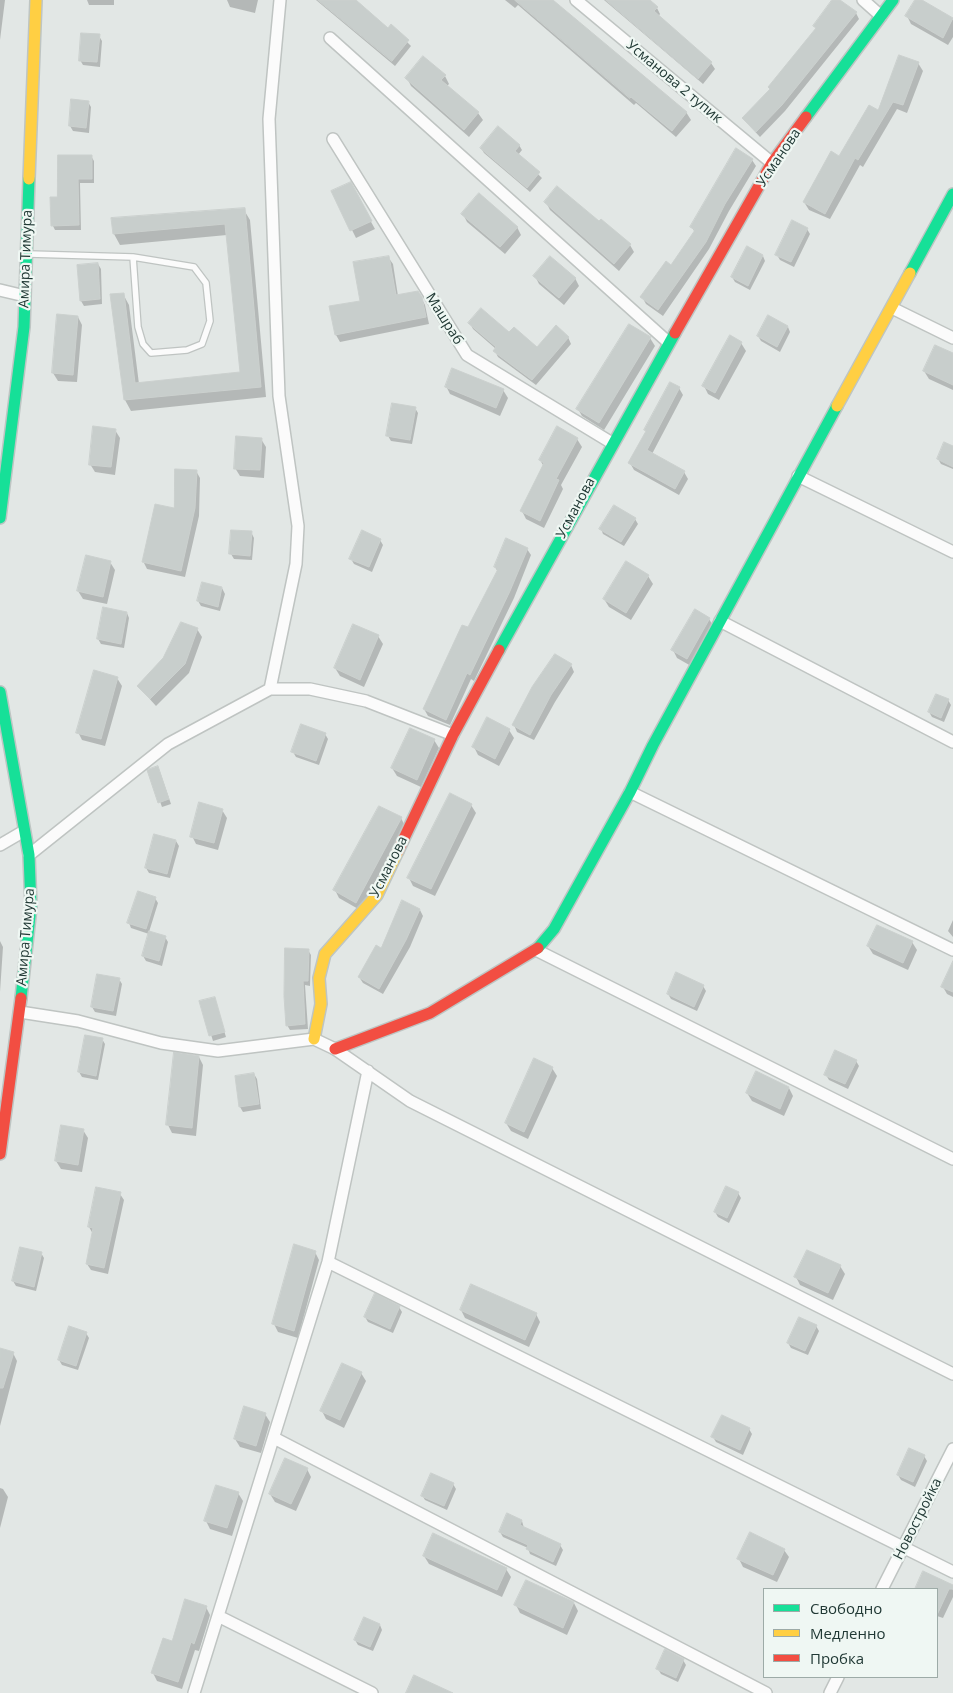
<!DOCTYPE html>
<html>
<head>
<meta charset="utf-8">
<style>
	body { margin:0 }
	#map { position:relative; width:953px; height:1693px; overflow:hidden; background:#e2e7e5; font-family:"Open Sans",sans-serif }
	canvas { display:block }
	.legend { position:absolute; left:763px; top:1588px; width:175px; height:90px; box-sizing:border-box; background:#eff7f3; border:1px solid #9daba7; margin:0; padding:6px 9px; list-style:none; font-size:15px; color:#213935 }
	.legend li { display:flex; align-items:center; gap:10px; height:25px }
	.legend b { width:25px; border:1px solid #9daba7 }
</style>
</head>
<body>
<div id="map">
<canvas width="953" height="1693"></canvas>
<ul class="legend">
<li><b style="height:6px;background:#16e098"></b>Свободно</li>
<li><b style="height:6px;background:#ffcf43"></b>Медленно</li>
<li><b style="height:6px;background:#f24e42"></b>Пробка</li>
</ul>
</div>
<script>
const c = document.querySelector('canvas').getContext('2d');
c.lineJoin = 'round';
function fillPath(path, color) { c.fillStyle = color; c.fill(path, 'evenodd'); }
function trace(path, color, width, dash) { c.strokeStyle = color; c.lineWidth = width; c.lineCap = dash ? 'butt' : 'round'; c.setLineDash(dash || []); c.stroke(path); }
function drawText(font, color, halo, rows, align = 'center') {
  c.font = font + ' "Open Sans",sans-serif'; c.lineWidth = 4.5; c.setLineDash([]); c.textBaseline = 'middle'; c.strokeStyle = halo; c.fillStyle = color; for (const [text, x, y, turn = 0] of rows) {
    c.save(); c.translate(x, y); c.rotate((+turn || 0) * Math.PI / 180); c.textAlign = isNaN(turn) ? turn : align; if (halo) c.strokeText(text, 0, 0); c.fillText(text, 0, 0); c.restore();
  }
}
fillPath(new Path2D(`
	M0 0H5L0 40Z
	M87 0H114V5H89Z
	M227 0H258L255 13 230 7Z
	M316 0H354L388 30 391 26 411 46 395 66Z
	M505 0H552L686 112 691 120 676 137 636 103 634 105 518 5 515 8Z
	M604 0H648L657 8 660 14 658 17 711 63 715 69 703 84Z
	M834 0H838L856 13 859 19 785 111 760 137 743 119 771 90 817 29 815 26Z
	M916 0 953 20V37L948 45 911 24 907 16Z
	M99 36 102 41 100 67 83 65 80 60Z
	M918 63 923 71 907 113 897 109 863 167 860 165 830 219 809 210 804 202Z
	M445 76 449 84 447 86 478 113 483 120 469 137 411 86 407 78Z
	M72 101 88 102 91 107 89 133 73 131 70 126Z
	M519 145 522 150 518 155 542 178 530 192 484 153 481 148Z
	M91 156 94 161V183H80L81 230H55L53 226 59 198Z
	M752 160 756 166 729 211 709 249 663 316 646 304 642 297 672 267 695 233 692 227Z
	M350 184 375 229 356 238 333 192Z
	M546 202 599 223 630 245 634 252 619 271 550 210Z
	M244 210 250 220 266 397 131 411 125 400 111 295 123 294 129 305 139 384 241 373 227 235 120 245 114 234 113 219Z
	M463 214 517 227 521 235 505 254 467 222Z
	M807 229 810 234 794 267 780 260 777 255Z
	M763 256 765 261 750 290 735 282 732 277Z
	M388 257 393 264 398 296 418 292 425 305 429 324 340 342 336 335 361 302Z
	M98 264 101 269 102 304 84 306 81 301Z
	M535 276 575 278 579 286 564 305 539 284Z
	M78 317 82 325 77 382 58 381 53 373Z
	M470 323 509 334 538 349 568 337 571 344 536 385 498 357 495 351 496 349 473 329Z
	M630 325 650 338 655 346 604 430 582 416 578 409Z
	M788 327 790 332 780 352 761 341 758 336Z
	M741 343 746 351 719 400 708 394 704 386Z
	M953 355V390L929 379 924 371Z
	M446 386 503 390 508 398 500 416 450 394Z
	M679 388 683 395 652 454 684 472 688 479 679 495 634 470 630 463 647 433 646 430Z
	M415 408 418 413 412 444 391 441 388 436Z
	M115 430 120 438 115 475 95 472 90 464Z
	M261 439 266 447 264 478 240 476 235 468Z
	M577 439 582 447 561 485 563 489 544 528 526 519 522 511 543 465 540 460Z
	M953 448V469L941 464 938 459Z
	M196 471 200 478 199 516 185 577 147 569 143 561Z
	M635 519 638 524 624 546 603 534 601 529Z
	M251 532 254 538 252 560 234 559 231 554Z
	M380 540 383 545 372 572 354 564 351 559Z
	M527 549 531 555 514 598 474 681 471 679 450 725 428 716 424 709 498 572 495 567Z
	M110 562 115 570 107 604 83 599 78 591Z
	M648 576 653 584 631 620 609 607 604 599Z
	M222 588 225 594 220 611 201 606 198 601Z
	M127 613 129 618 124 648 101 644 98 639Z
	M709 619 714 627 691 666 677 658 673 650Z
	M354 626 378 636 383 644 364 687 340 676 335 668Z
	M197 629 202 637 189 673 156 706 138 686Z
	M571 665 574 672 555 702 534 740 517 732 514 725Z
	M117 678 122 686 105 746 82 740 78 732Z
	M948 700 951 705 944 722 932 717 929 712Z
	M410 729 434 740 439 748 421 787 397 776 392 768Z
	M509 730 514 738 499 766 478 755 474 747Z
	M325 734 328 739 319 765 296 757 293 752Z
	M149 771 160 772 171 804 162 807Z
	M471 805 476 813 435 896 413 886 409 878Z
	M222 810 227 818 218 850 196 844 192 836Z
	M401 818 405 826 360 910 339 898 335 890Z
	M155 836 176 841 179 846 170 878 149 873 146 868Z
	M155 898 158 903 149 932 165 937 168 942 162 966 146 961 143 956 149 934 131 928 129 923Z
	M420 910 423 916 410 947 383 994 363 983 359 977 381 950Z
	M953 920V937L948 931Z
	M0 941 3 947 0 992Z
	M912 942 917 950 908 970 873 954 868 946Z
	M308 950 311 955 310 986 305 985 308 1029 290 1030 287 1025Z
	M953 966V997L947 994 943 987Z
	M119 979 122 984 116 1016 95 1012 92 1007Z
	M703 986 706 991 697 1011 671 999 668 994Z
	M214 998 226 1037 213 1041 201 1002Z
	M102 1039 105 1044 98 1080 82 1077 79 1072Z
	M175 1054 199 1057 203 1065 196 1136 172 1133 168 1125Z
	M856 1061 859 1066 848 1089 829 1080 826 1075Z
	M552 1068 557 1076 528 1139 511 1131 506 1123Z
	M254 1074 257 1079 261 1109 243 1112 240 1107Z
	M789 1088 793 1096 784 1116 752 1101 747 1093Z
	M83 1130 88 1138 82 1172 61 1169 56 1161Z
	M738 1193 741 1198 729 1223 718 1217 715 1212Z
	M120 1194 124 1200 108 1274 91 1270 87 1264 93 1234 89 1227Z
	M294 1246 315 1252 319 1260 298 1338 278 1332 274 1324Z
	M41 1253 44 1258 36 1291 16 1286 13 1281Z
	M840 1266 845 1274 833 1300 800 1285 796 1277Z
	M399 1307 402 1312 393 1333 368 1322 365 1317Z
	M461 1310 536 1314 540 1322 529 1347 465 1318Z
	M816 1326 819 1331 808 1355 791 1348 788 1343Z
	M86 1333 89 1338 78 1370 62 1365 59 1360Z
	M0 1349 13 1353 17 1361 0 1426Z
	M361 1373 366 1381 344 1428 326 1419 322 1411Z
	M265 1414 270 1422 261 1453 240 1447 235 1439Z
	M749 1429 752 1434 743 1455 716 1442 713 1437Z
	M924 1456 927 1461 915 1487 901 1480 898 1475Z
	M307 1469 311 1477 296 1511 275 1502 270 1494Z
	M453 1484 456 1489 447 1510 425 1500 422 1495Z
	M0 1488 3 1489 8 1497 0 1528Z
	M238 1493 243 1501 232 1536 210 1529 206 1521Z
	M508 1515 522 1521 524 1528 560 1545 563 1550 556 1566 530 1554 528 1548 503 1537 500 1532Z
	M784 1550 789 1557 777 1582 743 1567 739 1559Z
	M424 1556 506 1569 511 1577 502 1597 429 1564Z
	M924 1573 950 1585 953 1590V1597L943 1618 937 1616V1589H916Z
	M574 1603 578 1611 567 1635 520 1613 516 1605Z
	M206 1607 210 1615 199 1651 195 1650 182 1689 157 1681 153 1673Z
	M380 1625 382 1630 373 1651 358 1645 355 1640Z
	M683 1660 686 1665 678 1682 661 1674 658 1669Z`), '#0003');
const building = new Path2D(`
	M318 0H356L388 28 391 24 409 40 392 61Z
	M515 0H553L687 112 672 131 631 97 630 98Z
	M606 0H650L658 7 654 11 712 62 698 79Z
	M832 0H840L857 12 782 105 756 132 742 118 770 89 768 87 816 28 813 26Z
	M915 0H922L953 18 943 38 905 16Z
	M81 33 100 34 97 62 79 61Z
	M899 55 919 62 903 105 893 102 858 160 855 158 825 214 803 202 831 151 839 156 869 105 878 110Z
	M423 56 446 75 441 80 479 112 464 130 405 78Z
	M71 99 89 101 86 128 69 126Z
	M498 126 520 145 515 151 540 172 527 188 480 148Z
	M736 148 753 159 725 204 706 242 658 310 640 297 666 261 671 265 695 230 690 227Z
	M58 155H92V179H78L79 225 51 226 50 197H57Z
	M351 182 372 221 350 231 331 191Z
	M557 186 599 221 601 219 631 244 614 264 544 202Z
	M479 193 518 227 500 247 461 214Z
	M245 208 261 387 124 400 110 294 124 293 135 383 240 372 225 224 113 234 111 218Z
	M792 220 808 228 791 262 775 255Z
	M747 246 763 255 748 286 731 277Z
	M389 256 396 295 418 291 422 297 426 317 335 335 329 306 360 301 353 262Z
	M550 256 576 278 559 298 533 276Z
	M98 263 100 299 80 301 77 265Z
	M481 308 509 332 514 327 537 347 556 325 569 337 532 380 493 351 496 347 468 323Z
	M57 314 78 316 73 375 52 373Z
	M768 315 788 326 777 347 757 336Z
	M629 324 651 337 599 423 576 409Z
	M730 335 742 342 715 393 702 386Z
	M935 345 953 353V385L923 371Z
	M452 368 504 389 496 408 445 387Z
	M670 382 680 387 647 450 685 471 675 489 628 463 646 431 644 430Z
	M392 403 416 407 410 440 386 436Z
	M93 426 116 429 111 467 89 465Z
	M557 426 578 438 556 479 559 480 540 521 520 511 544 463 539 460Z
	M236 436 262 438 260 470 234 469Z
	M944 442 953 446V467L937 459Z
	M175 469 197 470 195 508 181 571 142 562 155 504 174 508Z
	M614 505 636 518 621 542 599 529Z
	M231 530 252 531 250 556 229 554Z
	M362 530 381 539 369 567 349 559Z
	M506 538 528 548 510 591 470 675 467 673 446 720 423 709 462 625 468 627 498 569 494 567Z
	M86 555 111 561 103 597 77 591Z
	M626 561 649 575 626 613 603 599Z
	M202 582 222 587 218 607 197 601Z
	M103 607 127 612 121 644 97 639Z
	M695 609 710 618 687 659 671 650Z
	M181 622 198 628 185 664 150 699 137 686 163 658Z
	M353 624 379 635 360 680 334 668Z
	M555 654 572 664 551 695 530 735 512 725 532 687Z
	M94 670 118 677 101 739 76 733Z
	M936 694 949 699 941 718 928 712Z
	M487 717 510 729 495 759 472 747Z
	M301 724 326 733 316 761 291 752Z
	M410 728 435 739 417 780 391 768Z
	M158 766 169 799 158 803 147 770Z
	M450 793 472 804 431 889 407 878Z
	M199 802 223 809 214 843 190 837Z
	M379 806 402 817 356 903 333 890Z
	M154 834 176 840 167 874 145 868Z
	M138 891 156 897 146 929 127 923Z
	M402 900 420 909 406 940 379 989 358 977 376 945 381 948Z
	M877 925 913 941 903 963 867 946Z
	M149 931 166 936 159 961 142 956Z
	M285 948 309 949 308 981H303L305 1024 286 1026 284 996Z
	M953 961V992L941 987Z
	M676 972 704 985 694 1007 667 994Z
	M97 974 120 978 113 1011 91 1007Z
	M215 997 225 1032 209 1036 199 1001Z
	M85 1035 103 1038 96 1076 78 1072Z
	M835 1050 857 1060 845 1084 824 1075Z
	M174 1052 199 1056 192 1128 166 1125Z
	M534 1058 553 1067 524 1132 505 1123Z
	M756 1071 789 1087 780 1109 746 1093Z
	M254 1073 259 1104 239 1107 235 1076Z
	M61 1125 84 1129 78 1165 55 1161Z
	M726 1186 739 1192 727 1218 714 1212Z
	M96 1187 121 1192 104 1268 86 1264 93 1228 88 1227Z
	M294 1244 316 1251 294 1331 272 1324Z
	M20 1247 42 1252 34 1287 12 1281Z
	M807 1250 841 1265 828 1293 794 1277Z
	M471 1284 537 1313 525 1340 460 1310Z
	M375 1293 400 1306 390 1329 364 1317Z
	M799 1317 817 1325 805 1351 787 1343Z
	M69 1326 87 1332 76 1366 58 1360Z
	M0 1348 14 1352 3 1388H0Z
	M342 1363 362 1372 340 1420 320 1411Z
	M244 1406 266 1413 256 1446 234 1439Z
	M722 1415 750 1428 740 1450 711 1437Z
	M909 1448 925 1455 913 1482 897 1475Z
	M285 1458 308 1468 291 1504 269 1494Z
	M431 1473 454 1483 444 1506 421 1496Z
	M216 1485 239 1492 227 1528 204 1521Z
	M507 1513 522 1520 520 1525 561 1544 553 1562 526 1549 528 1545 499 1532Z
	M750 1532 785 1549 773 1575 737 1559Z
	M433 1533 507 1568 497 1590 423 1556Z
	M923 1571 953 1585V1589H949L937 1615V1589H915Z
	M526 1580 574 1602 563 1628 514 1605Z
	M185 1599 207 1606 194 1644 191 1642 178 1682 151 1673 163 1638 172 1641Z
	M364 1617 380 1624 370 1647 354 1640Z
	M665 1649 684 1659 676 1678 656 1669Z
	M414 1675 453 1693H406Z`);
fillPath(building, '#c8cecc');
trace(building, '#cbd0ce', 1);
const lane = new Path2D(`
	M29 254 133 257 194 267 206 283 210 321 202 344 187 350 151 353 143 344 138 327 133 257`);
const street = new Path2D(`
	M576 0 772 163
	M863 0 881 16
	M330 38 669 343
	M333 139 467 355 612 443
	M0 290 25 296
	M892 308 953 338
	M798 476 953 552
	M720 621 953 742
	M270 689 296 564 298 526 279 396 275 285 269 119 280 0
	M630 792 953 950
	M0 845 24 831
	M29 855 168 744 270 689H310L366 701 453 735
	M536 950 953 1159
	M20 1012 78 1021 161 1043 218 1051 314 1039 335 1049 410 1101 953 1374
	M328 1262 953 1572
	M274 1438 766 1693
	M882 1589 953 1449
	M218 1616 372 1693
	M194 1693 328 1262 368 1071
	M830 1693 838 1677`);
const fast = new Path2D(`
	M806 117 893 0
	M910 273 953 194
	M0 518 24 327 29 179
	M499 650 675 333
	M0 692 29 855 31 907 21 998
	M538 948 554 929 630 792 653 745 837 406`);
const slow = new Path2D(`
	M29 179 36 0
	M837 406 910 273
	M314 1039 321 1004 319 978 325 954 377 895 398 851`);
const jam = new Path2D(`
	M675 333 772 163 806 117
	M398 851 453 735 499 650
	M335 1049 430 1013 538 948
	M0 1154 21 998`);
trace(lane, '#bfc4c2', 8);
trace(street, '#bfc4c2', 14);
trace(fast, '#bec5c3', 14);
trace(slow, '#bec5c3', 14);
trace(jam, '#bec5c3', 14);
trace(lane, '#fbfbfb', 5.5);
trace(street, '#fbfbfb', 11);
trace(fast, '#16e098', 11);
trace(slow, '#ffcf43', 11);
trace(jam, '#f24e42', 11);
drawText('14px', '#213935', '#eff7f3', [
	["Усманова 2 тупик",674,82,40],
	["Усманова",779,158,-56],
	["Амира Тимура",26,259,-88],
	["Машраб",444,319,58],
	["Усманова",576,508,-62],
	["Усманова",389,867,-63],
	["Амира Тимура",26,937,-85],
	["Новостройка",918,1519,-63]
]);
</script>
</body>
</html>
